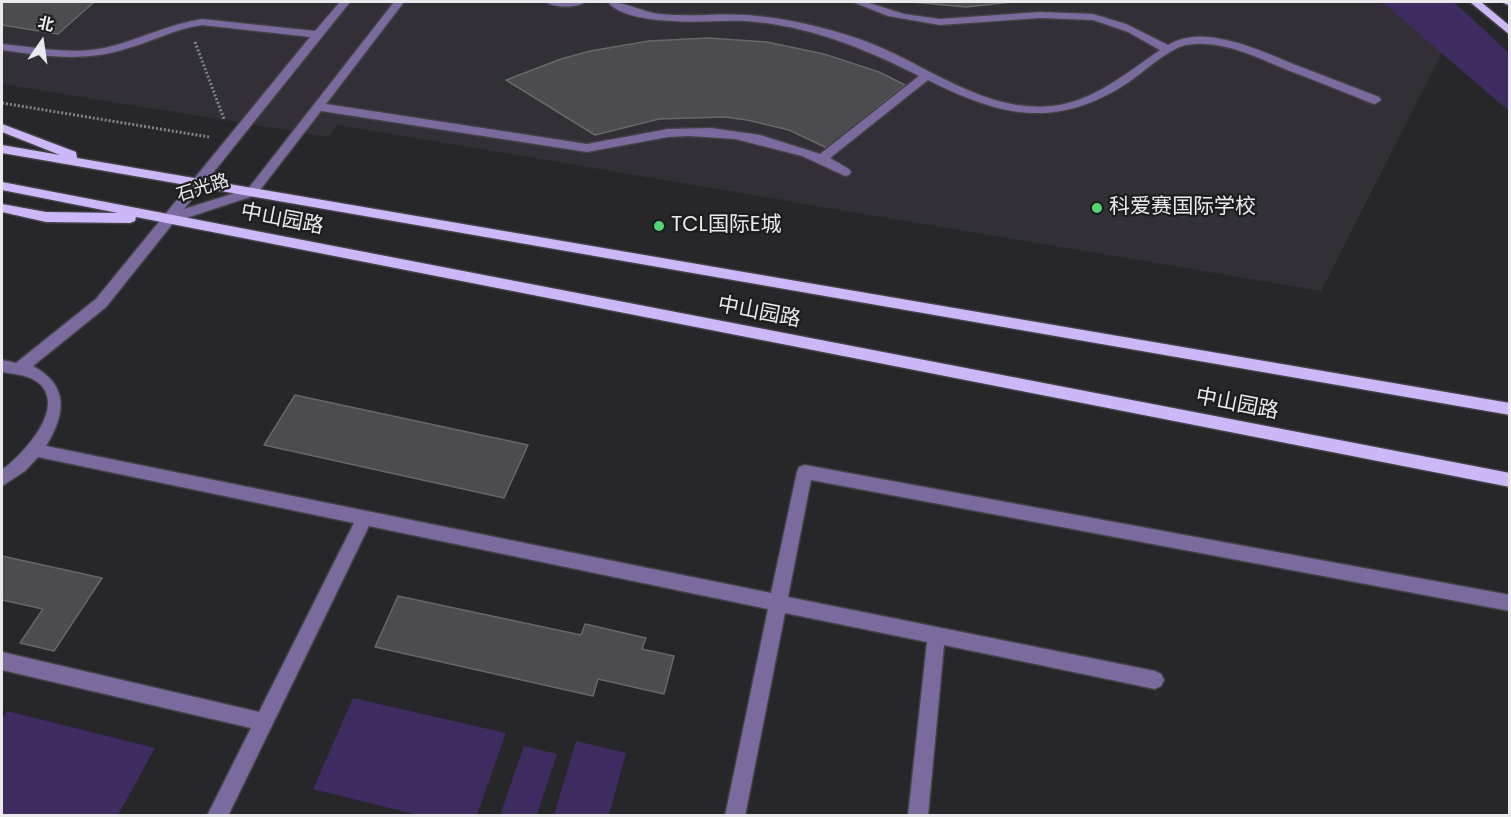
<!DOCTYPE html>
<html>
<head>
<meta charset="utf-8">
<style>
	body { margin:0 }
	#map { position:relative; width:1511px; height:817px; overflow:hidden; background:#272629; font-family:Poppins,"Noto Sans SC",sans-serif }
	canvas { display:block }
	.frame { position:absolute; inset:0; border:3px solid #eae9eb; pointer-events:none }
	.north { position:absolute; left:12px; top:12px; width:60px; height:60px; -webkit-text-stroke:4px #1d1c1f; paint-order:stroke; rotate:13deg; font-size:16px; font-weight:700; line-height:24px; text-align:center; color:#eae9eb }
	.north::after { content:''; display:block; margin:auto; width:21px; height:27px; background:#eae9eb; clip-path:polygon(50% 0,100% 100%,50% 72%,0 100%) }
</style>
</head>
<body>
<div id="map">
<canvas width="1511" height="817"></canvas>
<div class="frame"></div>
<div class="north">北</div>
</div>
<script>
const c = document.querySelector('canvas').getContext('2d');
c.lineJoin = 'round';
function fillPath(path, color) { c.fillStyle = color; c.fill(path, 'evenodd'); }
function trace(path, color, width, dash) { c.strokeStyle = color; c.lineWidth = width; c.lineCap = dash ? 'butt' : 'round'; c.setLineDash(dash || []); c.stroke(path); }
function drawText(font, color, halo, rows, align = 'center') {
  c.font = font + ' Poppins,"Noto Sans SC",sans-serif'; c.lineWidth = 4.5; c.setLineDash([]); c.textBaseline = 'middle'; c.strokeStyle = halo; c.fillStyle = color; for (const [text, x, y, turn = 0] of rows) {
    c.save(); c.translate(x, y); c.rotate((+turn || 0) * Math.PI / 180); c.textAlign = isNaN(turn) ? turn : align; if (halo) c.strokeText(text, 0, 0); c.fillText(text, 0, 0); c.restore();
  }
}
fillPath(new Path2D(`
	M2 2H1382L1442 53 1321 291 338 125 329 137 2 84Z`), '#322f37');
fillPath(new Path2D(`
	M1382 2H1454L1509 53V111Z
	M353 698 506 733 477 815H418L313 789Z
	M7 711 155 748 118 815H2V719Z
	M576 741 626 753 609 815H554Z
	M524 746 557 754 537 815H500Z`), '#3e2b5f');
const building = new Path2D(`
	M2 2H94L58 34 2 25Z
	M912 2H1012L966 7Z
	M708 38 767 42 824 54 879 72 905 85 827 148 789 130 747 120 725 117 659 119 595 135 506 80 561 59 590 51 649 41Z
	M295 395 528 445 504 498 264 445Z
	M2 556 102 578 54 651 20 643 43 609 2 600Z
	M398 596 581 635 585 624 646 638 642 649 674 656 664 694 598 679 593 696 375 647Z`);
fillPath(building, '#4c4b4e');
trace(building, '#67676a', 1.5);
const minor = new Path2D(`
	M340 2H350L184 209 248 189 394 2H404L326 104 587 144 668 129 711 128 760 135 820 154 919 76C864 48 807 25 745 21 721 20 696 23 672 21 654 20 619 17 608 2 626 2 642 12 660 14 689 17 718 13 747 15 785 18 825 27 862 40 924 62 982 113 1052 106 1093 102 1128 72 1160 50L1128 32 1093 20 1040 18 940 25 888 16 853 2H866L904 14 940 19 1040 12 1093 14 1126 24 1168 45C1206 22 1264 53 1301 67 1327 77 1353 87 1379 97L1381 100 1375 104 1371 103C1344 92 1317 81 1290 71 1257 58 1223 39 1186 45 1170 48 1143 72 1129 82 1057 130 1001 117 928 80L830 158 849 169 851 172 849 175 845 176 802 156 735 139 689 136 668 137 587 152 321 111 256 195 174 222 106 307 33 366C69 385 66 414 46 446L771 593 797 472 799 467 805 465 1510 595V611L811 480 788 597 1155 671 1161 674 1164 680 1161 686 1155 689 944 645 928 816H908L927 642 785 613 745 816H725L768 609 369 526 228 816H207L251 728 2 670V652L259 712 354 523 38 457 25 471 2 486V470C21 456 65 411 41 385 31 375 14 374 2 372V360L16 363 96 299 310 37 202 25C174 29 149 43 122 50 81 62 44 56 2 50V44C36 47 69 55 104 48 137 41 168 24 202 19L315 31Z
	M546 2H585C577 8 554 8 546 2Z`);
const major = new Path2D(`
	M1470 2H1481L1510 26V35Z
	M1504 2H1510V5L1505 4Z
	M2 124 76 152 77 158 1510 403V415L2 153V145L60 155 2 132Z
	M2 182 1510 473V487L136 217 135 221 130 223 46 222 2 212V204L46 212 118 213 2 190Z`);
trace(minor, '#424144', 3);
trace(major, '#424144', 3);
trace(new Path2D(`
	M195 42 224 119
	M2 103 209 137`), '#848386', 3, [2, 2]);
fillPath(minor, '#7b6a9e');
fillPath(major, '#ccb8f8');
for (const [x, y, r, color] of [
	[1097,208,6,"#52d673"],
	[659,226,6,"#52d673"]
]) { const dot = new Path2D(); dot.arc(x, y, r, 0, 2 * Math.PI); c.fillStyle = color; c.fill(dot); trace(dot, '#1d1c1f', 2); }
drawText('18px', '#eae9eb', '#1d1c1f', [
	["石光路",203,189,-18]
]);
drawText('21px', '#eae9eb', '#1d1c1f', [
	["科爱赛国际学校",1109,208],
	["TCL国际E城",671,226]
], 'left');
drawText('21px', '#eae9eb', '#1d1c1f', [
	["中山园路",282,220,11],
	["中山园路",759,313,11],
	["中山园路",1237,405,11]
]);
</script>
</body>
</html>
